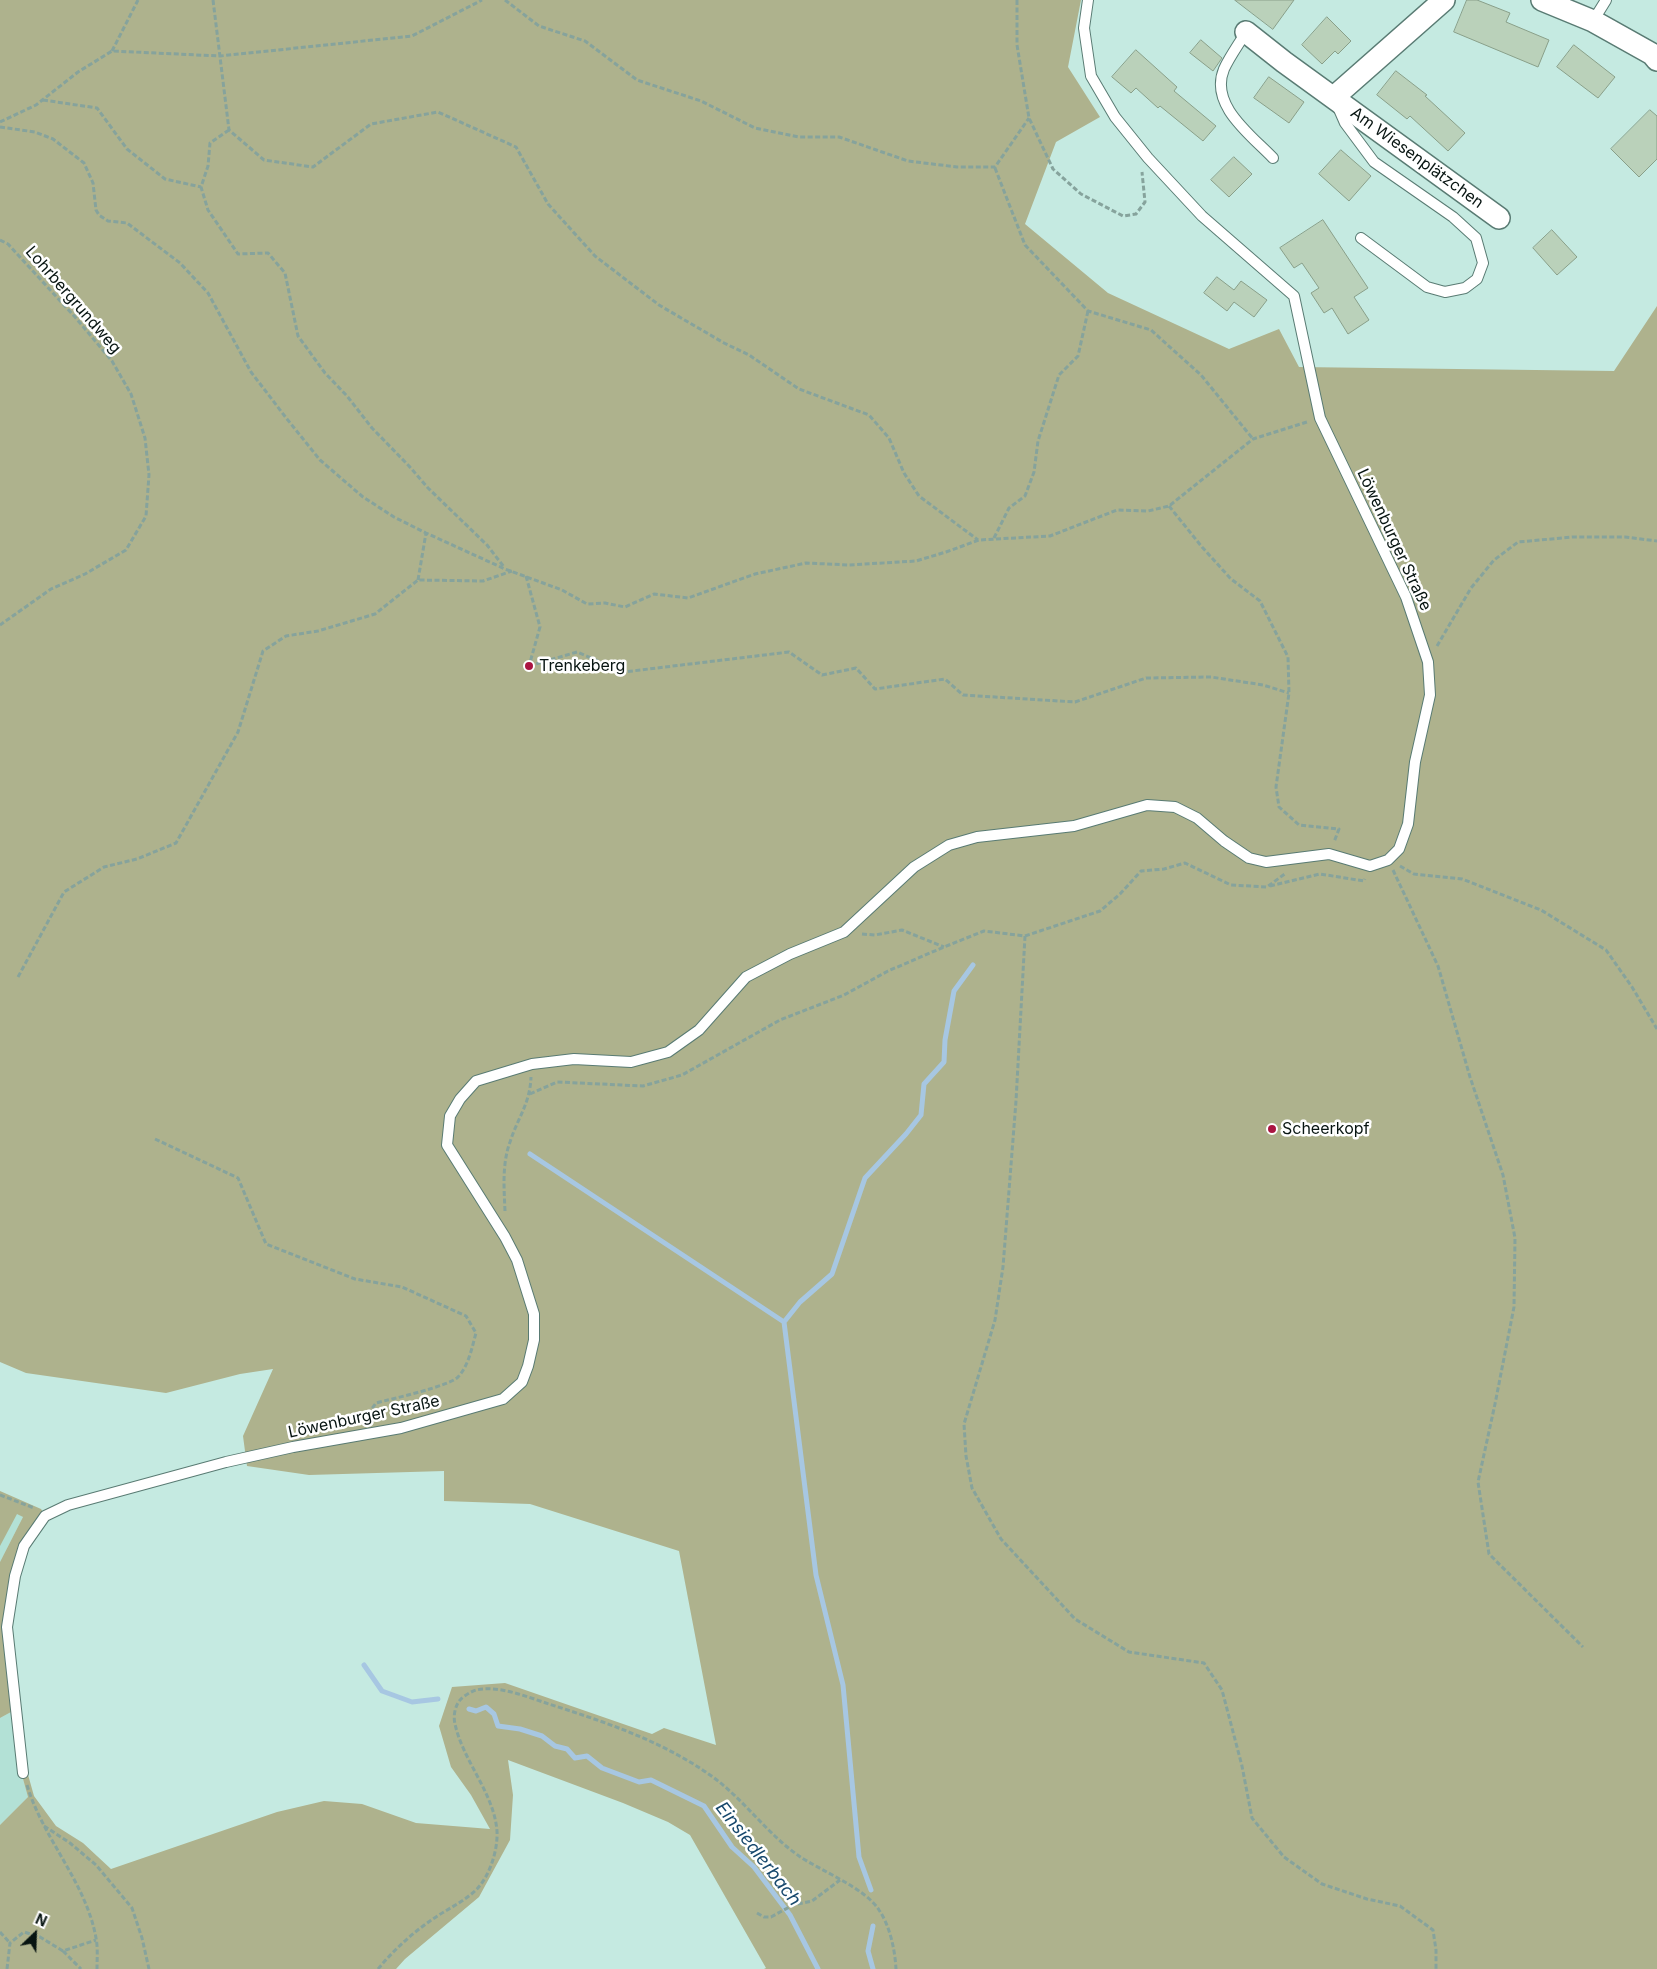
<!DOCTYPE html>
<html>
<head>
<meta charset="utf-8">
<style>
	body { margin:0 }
	#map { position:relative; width:1657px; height:1969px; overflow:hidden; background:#c5eae1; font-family:Inter,sans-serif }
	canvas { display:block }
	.north { position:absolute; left:10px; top:1909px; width:50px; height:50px; -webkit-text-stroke:4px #fff; paint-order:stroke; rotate:24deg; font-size:14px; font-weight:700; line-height:20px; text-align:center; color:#071411 }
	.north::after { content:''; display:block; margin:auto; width:18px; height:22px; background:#071411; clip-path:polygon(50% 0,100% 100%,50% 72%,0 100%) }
</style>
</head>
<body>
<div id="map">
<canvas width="1657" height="1969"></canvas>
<div class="north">N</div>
</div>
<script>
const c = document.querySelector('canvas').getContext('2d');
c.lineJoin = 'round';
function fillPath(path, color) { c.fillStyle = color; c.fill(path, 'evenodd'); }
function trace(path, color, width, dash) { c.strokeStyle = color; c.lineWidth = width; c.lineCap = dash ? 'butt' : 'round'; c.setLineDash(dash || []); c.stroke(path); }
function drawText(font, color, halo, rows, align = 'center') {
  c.font = font + ' Inter,sans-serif'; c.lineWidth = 5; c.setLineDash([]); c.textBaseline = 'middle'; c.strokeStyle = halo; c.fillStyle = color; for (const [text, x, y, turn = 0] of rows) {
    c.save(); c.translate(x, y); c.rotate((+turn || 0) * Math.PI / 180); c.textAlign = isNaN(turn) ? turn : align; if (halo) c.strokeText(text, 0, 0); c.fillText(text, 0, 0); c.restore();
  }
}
fillPath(new Path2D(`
	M0 1512 17 1513 23 1517 0 1562Z
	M11 1712 20 1768 28 1797 0 1825V1718Z`), '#b3e1d6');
fillPath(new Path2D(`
	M0 0H1081L1068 67 1100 117 1056 142 1025 224 1108 293 1229 349 1279 329 1299 367 1614 371 1657 306V1969H764L766 1968 690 1835 668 1822 623 1803 508 1760 513 1795 510 1840 479 1897 405 1959 396 1969H0V1825L28 1797 20 1768 11 1712 0 1718V1562L23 1517 17 1514 0 1546V1491L41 1509 47 1518 27 1547 17 1577 11 1628 25 1764 34 1796 56 1826 83 1843 111 1869 277 1812 324 1801 362 1804 416 1823 490 1829 471 1795 451 1767 439 1726 452 1687 505 1683 652 1734 664 1728 716 1745 679 1551 530 1504 444 1501V1471L309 1475 247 1466 243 1436 273 1369 240 1374 166 1393 26 1373 0 1362Z`), '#aeb28d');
trace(new Path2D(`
	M530 1154 784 1322 816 1575 843 1685 859 1857 871 1890
	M784 1322 800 1302 832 1274 865 1178 906 1134 921 1115 924 1084 944 1062 945 1040 954 991 973 965
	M364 1665 382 1691 412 1702 438 1699
	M469 1709 476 1711 486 1707 494 1714 498 1726 520 1729 542 1736 555 1746 567 1749 575 1758 587 1756 602 1768 639 1782 651 1780 704 1806 732 1847 754 1867 790 1915 818 1969
	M873 1969 868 1951 873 1926`), '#a7c7e2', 5);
const building = new Path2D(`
	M1235 0H1294L1273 29Z
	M1467 0H1477L1510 13 1506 22 1549 40 1538 67 1454 32Z
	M1327 17 1351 41 1338 54 1335 51 1322 64 1302 45Z
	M1201 40 1222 58 1213 71 1190 53Z
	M1574 45 1615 77 1598 98 1557 67Z
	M1136 50 1177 87 1174 91 1216 126 1203 141 1160 106 1158 108 1136 88 1131 93 1112 77Z
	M1396 71 1427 95 1425 96 1465 133 1448 151 1410 116 1407 119 1377 95Z
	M1269 77 1304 102 1289 123 1254 98Z
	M1650 110 1657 116V159L1639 177 1611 149Z
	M1341 150 1371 176 1349 201 1319 174Z
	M1234 157 1252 174 1229 197 1211 180Z
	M1323 220 1368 288 1354 297 1369 320 1348 334 1332 308 1324 313 1311 293 1319 288 1302 263 1294 268 1280 248Z
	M1552 230 1577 257 1557 275 1533 248Z
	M1217 277 1234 290 1241 281 1267 300 1254 317 1234 302 1227 311 1204 293Z`);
fillPath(building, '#bad1ba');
trace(building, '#899f89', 1);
const lane = new Path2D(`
	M1593 21 1606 0
	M1246 32C1239 44 1230 56 1224 69 1209 105 1251 135 1273 158
	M1338 107 1345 123 1374 162 1453 217 1476 238 1483 263 1477 279 1465 288 1445 292 1427 287 1361 238
	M23 1773 7 1627 15 1576 24 1546 45 1516 68 1505 226 1462 293 1447 401 1428 503 1399 522 1382 528 1366 534 1340V1314L517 1260 505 1237 447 1145 450 1116 460 1099 476 1081 532 1064 574 1059 631 1062 668 1052 699 1030 746 977 790 954 844 932 914 867 949 845 977 837 1074 826 1147 805 1175 807 1197 818 1224 841 1249 858 1266 862 1329 854 1370 866 1388 860 1399 849 1408 824 1415 762 1430 695 1428 662 1406 597 1320 418 1294 296 1202 216 1148 158 1115 117 1091 76 1084 28 1088 0`);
const street = new Path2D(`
	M1542 0 1593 21 1652 54 1657 60
	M1246 32 1284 62 1499 218
	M1334 97 1444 0`);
trace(lane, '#597b73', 12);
trace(street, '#597b73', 24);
trace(new Path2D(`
	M213 0 229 130 264 160 313 167 371 124 438 112 516 147 548 204 595 256 659 305 724 343 749 355 799 389 869 415 889 438 904 473 919 496 978 540
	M505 0 539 26 585 41 637 80 701 101 755 128 799 137H839L908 161 957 167H995L1029 118
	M1017 0V45L1029 118 1053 169 1081 194 1123 216 1136 214 1145 202 1142 172
	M112 51 138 0
	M43 100 97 108 127 149 165 179 201 187
	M0 122 36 105 78 72 112 51 220 56 412 36 482 0
	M0 127 35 132 53 139 84 163 93 183 96 210 99 215 108 221 127 223 180 263 208 293 251 372 287 419 320 460 363 497 394 517 426 533 505 569 562 590 587 604 605 603 625 607 654 594 688 598 755 574 806 563 849 565 916 561 946 552 979 540 1050 536 1117 510 1148 511 1169 506 1253 439 1307 422
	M229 130 210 143 208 166 201 187 208 210 238 254 268 253 285 273 298 336 325 373 347 396 372 428 409 466 428 488 487 545 504 567
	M995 168 1025 245 1088 311 1151 330 1201 375 1253 439
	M0 240 8 244 75 317 112 361 131 394 145 438 149 475 146 516 126 550 85 574 51 589 0 625
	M1169 506 1202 547 1231 579 1260 601 1288 657 1289 693 1276 787 1279 807 1299 825 1339 829 1334 842
	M994 538 1009 508 1025 496 1034 472 1038 441 1059 375 1078 356 1088 311
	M526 576 540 627 529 666
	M418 580 426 533
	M1437 646 1471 588 1494 560 1518 542 1573 537H1625L1657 541
	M529 666 577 652 624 672 789 652 822 675 856 668 875 689 945 679 963 695 1075 702 1146 678 1211 677 1263 685 1289 693
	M1400 866 1414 874 1462 879 1541 910 1606 950 1632 987 1657 1029
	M1393 870 1438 966 1470 1077 1503 1175 1515 1238 1514 1307 1495 1404 1478 1482 1489 1554 1583 1647
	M1270 886 1320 874 1364 881 1365 879
	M862 934 875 935 902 930 944 947
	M1025 936 1100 911 1120 894 1141 871 1164 869 1185 863 1231 885 1267 887 1286 873
	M18 977 64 892 104 867 137 859 176 843 238 732 263 651 286 636 318 631 375 614 418 580 483 581 512 571
	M530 1094 557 1082 643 1086 682 1075 780 1020 844 995 888 971 944 947 984 931 1025 936 1016 1101 1003 1267 995 1320 964 1424 966 1456 972 1488 1001 1539 1075 1619 1129 1652 1204 1663 1222 1690 1242 1766 1252 1818 1284 1857 1322 1884 1367 1899 1400 1906 1433 1930 1436 1950V1969
	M155 1139 238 1178 266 1244 355 1279 402 1287 466 1316 476 1333C472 1347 469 1365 458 1377 450 1386 391 1399 376 1403L366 1417V1420
	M505 1211C504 1188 502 1164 510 1142 518 1117 530 1104 531 1077
	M0 1495 34 1508
	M27 1785C43 1839 86 1882 96 1938 98 1948 97 1959 97 1969
	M44 1826 70 1843 96 1865 132 1908 142 1938 149 1969
	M757 1913 764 1917H771L793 1905 812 1901 840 1880
	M0 1932 10 1943
	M63 1951 81 1969
	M7 1969 10 1943 24 1932 40 1937 63 1951 96 1940
	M378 1969C393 1951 410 1935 430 1921 445 1910 464 1902 477 1889 490 1875 498 1850 497 1831 494 1793 463 1761 455 1724 453 1716 455 1705 461 1699 464 1696 472 1691 476 1690 500 1685 527 1697 549 1704 605 1722 662 1741 710 1775 743 1798 766 1833 799 1856 821 1871 865 1888 879 1910 890 1926 895 1950 896 1969`), '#86a39c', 3, [5, 2.5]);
trace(lane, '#fff', 10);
trace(street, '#fff', 21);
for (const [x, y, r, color] of [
	[529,666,5,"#aa1541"],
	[1272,1129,5,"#aa1541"]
]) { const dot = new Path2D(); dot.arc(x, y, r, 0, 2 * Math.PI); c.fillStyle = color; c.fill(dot); trace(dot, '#fff', 2); }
drawText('16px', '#071411', '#fff', [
	["Am Wiesenplätzchen",1417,158,36],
	["Lohrbergrundweg",73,300,49],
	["Löwenburger Straße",1394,540,65],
	["Löwenburger Straße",364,1417,-12]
]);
drawText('16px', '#071411', '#fff', [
	["Trenkeberg",539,666],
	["Scheerkopf",1282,1129]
], 'left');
drawText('italic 18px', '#17486d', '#fff', [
	["Einsiedlerbach",758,1854,52]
]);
</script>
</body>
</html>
